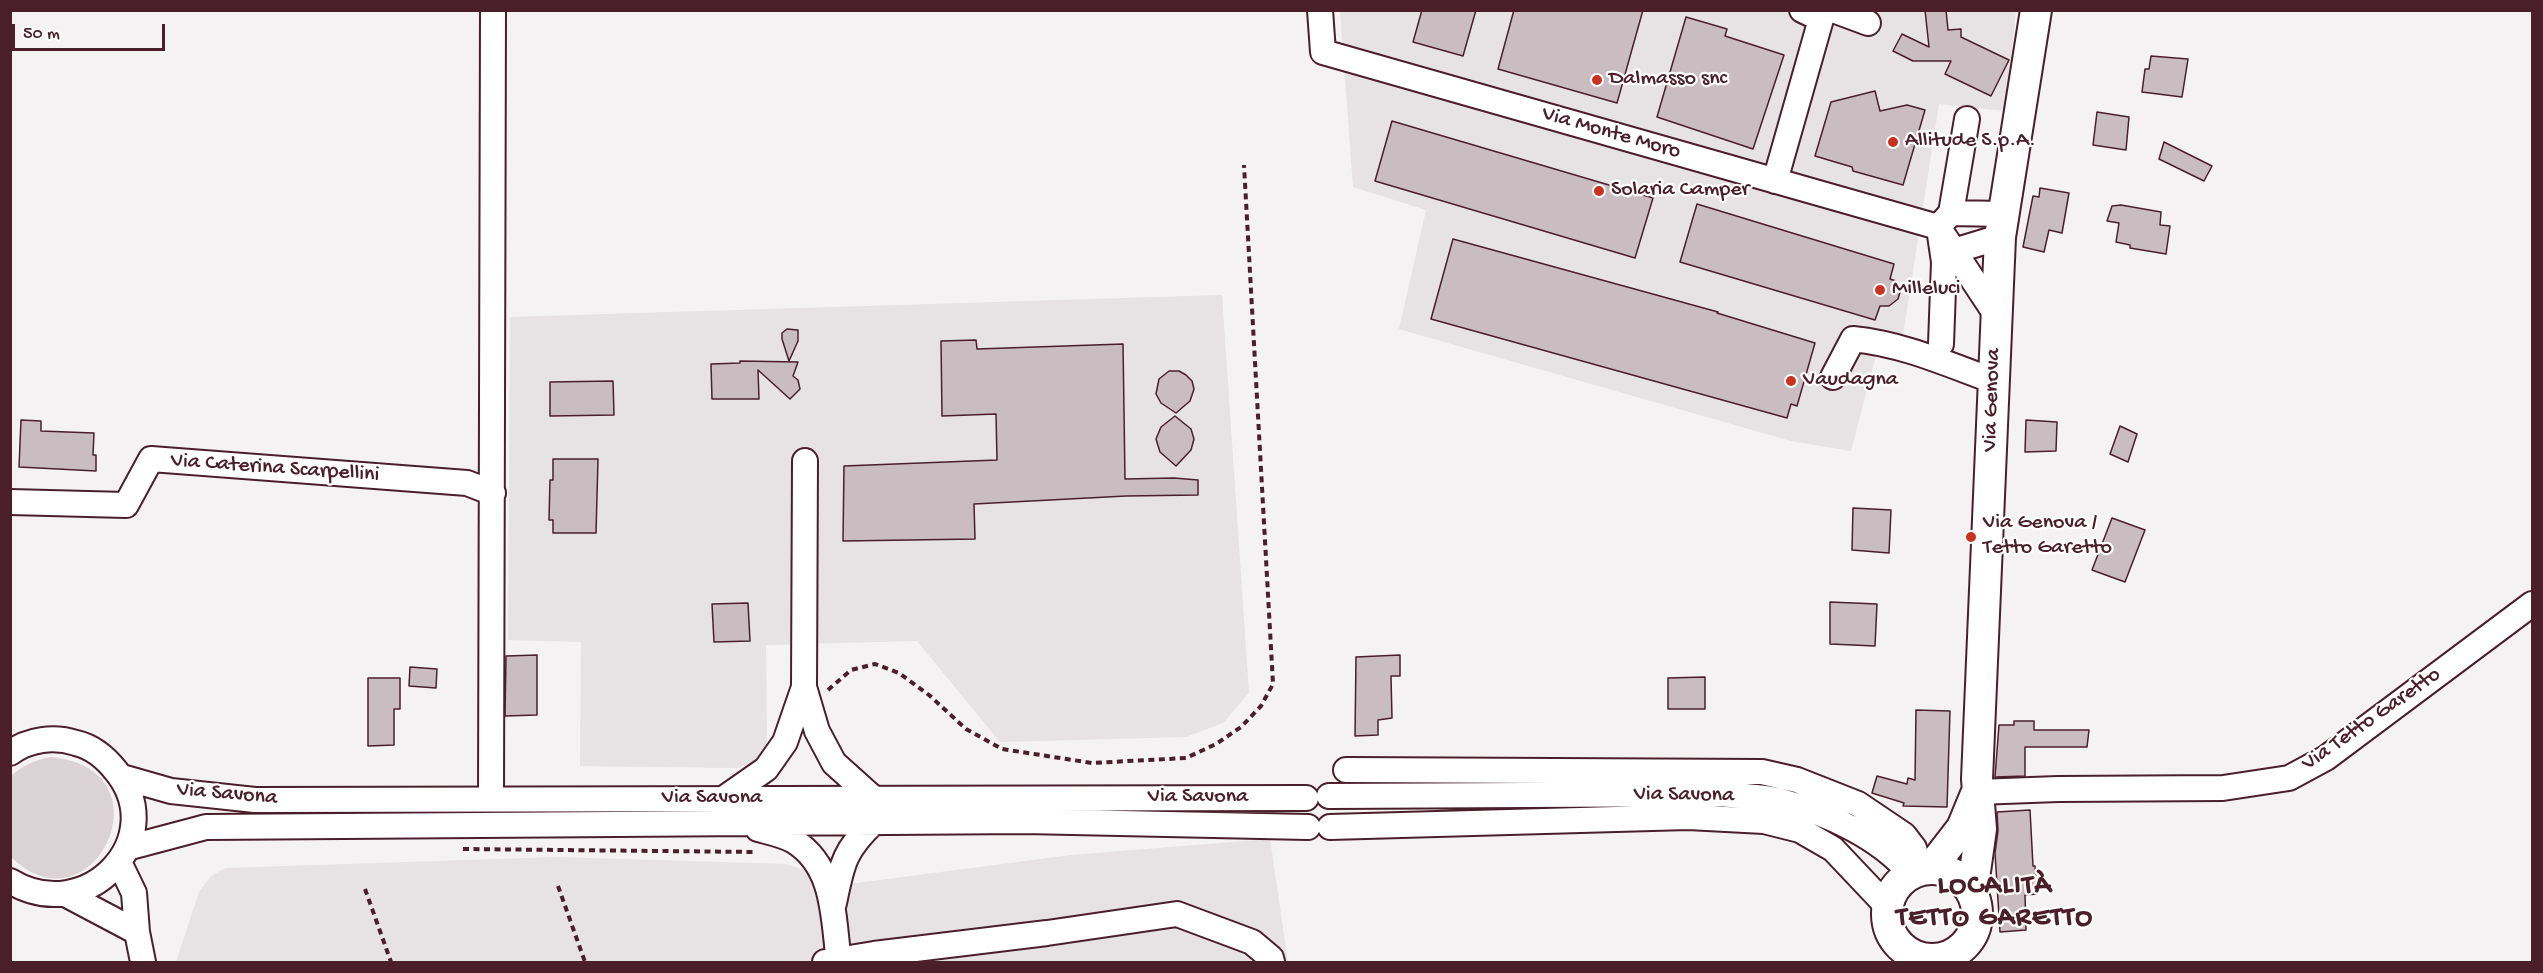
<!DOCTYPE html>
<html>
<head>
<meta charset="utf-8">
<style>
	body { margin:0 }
	#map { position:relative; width:2543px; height:973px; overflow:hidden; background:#f4f2f2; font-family:"Gochi Hand",sans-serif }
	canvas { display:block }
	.frame { position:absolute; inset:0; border:12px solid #4a1f2b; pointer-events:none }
	.scale { position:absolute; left:12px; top:24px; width:153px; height:27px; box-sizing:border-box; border:3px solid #4a1f2b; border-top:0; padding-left:8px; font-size:18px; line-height:21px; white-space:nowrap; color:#4a1f2b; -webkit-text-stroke:4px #fff; paint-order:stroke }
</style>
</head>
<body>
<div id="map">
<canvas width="2543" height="973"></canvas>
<div class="frame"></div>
<div class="scale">50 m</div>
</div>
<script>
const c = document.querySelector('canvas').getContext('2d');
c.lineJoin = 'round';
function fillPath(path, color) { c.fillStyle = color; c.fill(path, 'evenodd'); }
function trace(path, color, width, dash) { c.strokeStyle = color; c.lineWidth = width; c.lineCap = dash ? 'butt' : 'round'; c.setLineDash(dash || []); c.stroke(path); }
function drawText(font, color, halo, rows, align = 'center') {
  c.font = font + ' "Gochi Hand",sans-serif'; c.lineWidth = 4.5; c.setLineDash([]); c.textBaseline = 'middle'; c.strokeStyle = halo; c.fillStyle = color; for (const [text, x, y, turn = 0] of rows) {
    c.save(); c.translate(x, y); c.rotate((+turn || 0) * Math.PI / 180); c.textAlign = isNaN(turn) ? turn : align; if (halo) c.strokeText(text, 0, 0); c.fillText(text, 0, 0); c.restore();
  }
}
fillPath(new Path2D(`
	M1340 11H2016L2005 111 1939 104 1903 335 1884 343 1876 355 1851 451 1791 441 1399 329 1426 210 1353 187Z
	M1222 295 1249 693 1223 723 1186 737 1000 742 917 641 766 645 767 744 757 761 738 768 580 766 581 642 508 640 510 317Z
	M1270 839 1288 962H176L199 892 211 876 226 868 557 857 786 864 849 884 1071 855Z`), '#e7e2e3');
fillPath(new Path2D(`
	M51 757C174 769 92 937 11 857L10 777C23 765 35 760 51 757Z`), '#dbd2d5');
const building = new Path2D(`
	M1422 10H1476L1463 56 1413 42Z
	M1514 10H1643L1617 103 1498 69Z
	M1925 10H1946L1948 30 1961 29V37L2009 60 1991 96 1945 74 1951 61H1913L1893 51 1902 34 1929 47Z
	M1686 17 1727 29 1725 36 1784 55 1753 149 1657 117Z
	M2151 56 2188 59 2182 97 2142 92 2145 69H2149Z
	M1875 91 1880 111 1907 105 1925 110 1903 185 1853 171 1852 167 1815 156 1831 102Z
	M2097 112 2129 117 2126 150 2093 145Z
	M1392 121 1653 198 1635 258 1375 181Z
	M2164 142 2212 166 2204 181 2159 159Z
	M2040 188 2069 193 2062 233 2049 230 2044 252 2023 247 2033 196 2039 197Z
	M1697 204 1894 264 1890 279 1896 281 1900 292 1898 299 1889 306H1880L1875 320 1680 262Z
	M2121 205 2161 212 2160 225 2170 226 2166 254 2130 248V245L2116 242 2119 223 2107 221 2112 206Z
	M1453 239 1718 312 1717 313 1815 343 1797 406 1791 404 1787 418 1431 319Z
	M787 329 798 330V341L789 361 782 339V333Z
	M976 340 977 349 1123 344 1125 479 1174 478 1198 480V495L1126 496 974 504 975 539 843 541 844 466 997 460 996 414 942 416 941 341Z
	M740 361 798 362 793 376 798 380 800 389 790 399 758 370 759 399H712L711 364 740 363Z
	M1169 371H1179L1186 375 1192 381 1194 389 1190 401 1176 413 1161 403 1156 394 1159 379Z
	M613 381 614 415 550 416V382Z
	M1175 416 1191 429 1194 439 1191 450 1176 466 1160 452 1156 439 1161 427Z
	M21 420 41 421V431L94 433 93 455H96V471L19 467Z
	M2026 420 2057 422 2056 451 2025 452Z
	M2120 426 2137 434 2128 462 2110 454Z
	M553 459H598L596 533H553V520H549L550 480H553Z
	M1853 508 1891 510 1889 553 1852 550Z
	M2112 518 2145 530 2125 582 2092 570Z
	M1830 602 1877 604 1875 646 1830 644Z
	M748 603 750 641 714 642 712 604Z
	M537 655V715L505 716 506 656Z
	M1400 655V676H1391L1392 718 1378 720V735L1355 736 1356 657Z
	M410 667 437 669 436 688 409 686Z
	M1705 677V709H1668V678Z
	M368 678H400V709H394V745L368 746Z
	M1916 710 1950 711 1947 807 1903 806 1904 803 1872 793 1877 776 1907 784 1908 778 1915 780Z
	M2014 721H2034V730H2089L2087 747H2025V776L1995 777 1999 725H2014Z
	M2030 810 2033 866H2035L2037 894 2025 895 2026 930 2000 932 1995 853 1998 831 1997 812Z`);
fillPath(building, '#cabdc1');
trace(building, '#4a1f2b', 1.5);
const minor = new Path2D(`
	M1320 10 1323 52 1938 227 1997 316
	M1833 10 1868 23
	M1775 181 1821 19 1802 10
	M1951 213 1967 119
	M1941 224 1951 213 2003 214
	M1940 235 1944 262 1941 344
	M1954 251 2000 237
	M1833 377 1853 339C1903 344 1947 364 1994 381
	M10 502 126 505 151 459 467 483 493 493
	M804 687 817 731 834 763 873 798
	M10 753C29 739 54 736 76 743 93 747 105 757 116 771 171 838 87 928 10 881
	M1346 770 1762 772 1797 780 1858 804 1904 835 1914 848 1920 869
	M122 777 171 791 255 800 1306 798
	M1977 792 2058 789 2223 788 2289 778 2326 758 2532 604
	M1329 796 1720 794C1740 796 1762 796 1781 801 1827 813 1879 837 1910 873
	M491 799 493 10
	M723 799 766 769 785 742 804 687 805 461
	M1330 827 1688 817 1764 821 1800 830 1833 849 1886 905
	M758 829C769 832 784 835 794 841 836 867 833 920 839 962
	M127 848 206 827 1025 821 1308 827
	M119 862 134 893 137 932 143 962
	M67 895 137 932
	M834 903C842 864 844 850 874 822
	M825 962 874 954 1047 933 1177 914 1252 942 1271 958 1272 962`);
const major = new Path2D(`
	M1931 868 1962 828 1976 794
	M1887 914a45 45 0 1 1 90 0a45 45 0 1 1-90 0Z
	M1972 893 1981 829 1977 779 2000 237 2036 10`);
trace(minor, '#4a1f2b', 28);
trace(major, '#4a1f2b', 34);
trace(new Path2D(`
	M828 690 851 670 875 664 899 673 929 695 966 729 1002 749 1092 763 1186 758 1216 744 1241 727 1261 706 1273 684 1244 165
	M463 849 755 852
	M558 886 585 962
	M365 889 391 962`), '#4a1f2b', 4, [6, 4.5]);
trace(minor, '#fff', 24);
trace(major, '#fff', 30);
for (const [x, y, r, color] of [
	[1597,80,6,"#c8321e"],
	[1893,142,6,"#c8321e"],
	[1599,191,6,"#c8321e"],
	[1880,290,6,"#c8321e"],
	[1791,381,6,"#c8321e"],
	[1971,537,6,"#c8321e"]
]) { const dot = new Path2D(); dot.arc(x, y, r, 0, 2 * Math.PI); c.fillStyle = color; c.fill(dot); trace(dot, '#fff', 2); }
drawText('22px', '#4a1f2b', '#fff', [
	["Dalmasso snc",1609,80],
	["Allitude S.p.A.",1905,142],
	["Solaria Camper",1611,191],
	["Milleluci",1892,290],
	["Vaudagna",1803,381],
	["Via Genova /",1983,524],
	["Tetto Garetto",1983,549]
], 'left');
drawText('22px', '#4a1f2b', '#fff', [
	["Via Monte Moro",1611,134,16],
	["Via Genova",1993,400,-88],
	["Via Caterina Scarpellini",275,469,4],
	["Via Tetto Garetto",2372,720,-35],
	["Via Savona",227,795,5],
	["Via Savona",1684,796,1],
	["Via Savona",1198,798],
	["Via Savona",712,799]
]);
c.letterSpacing = '1.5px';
drawText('bold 28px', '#4a1f2b', '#fff', [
	["LOCALITÀ",1995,888],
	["TETTO GARETTO",1995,920]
]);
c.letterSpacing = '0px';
</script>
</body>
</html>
